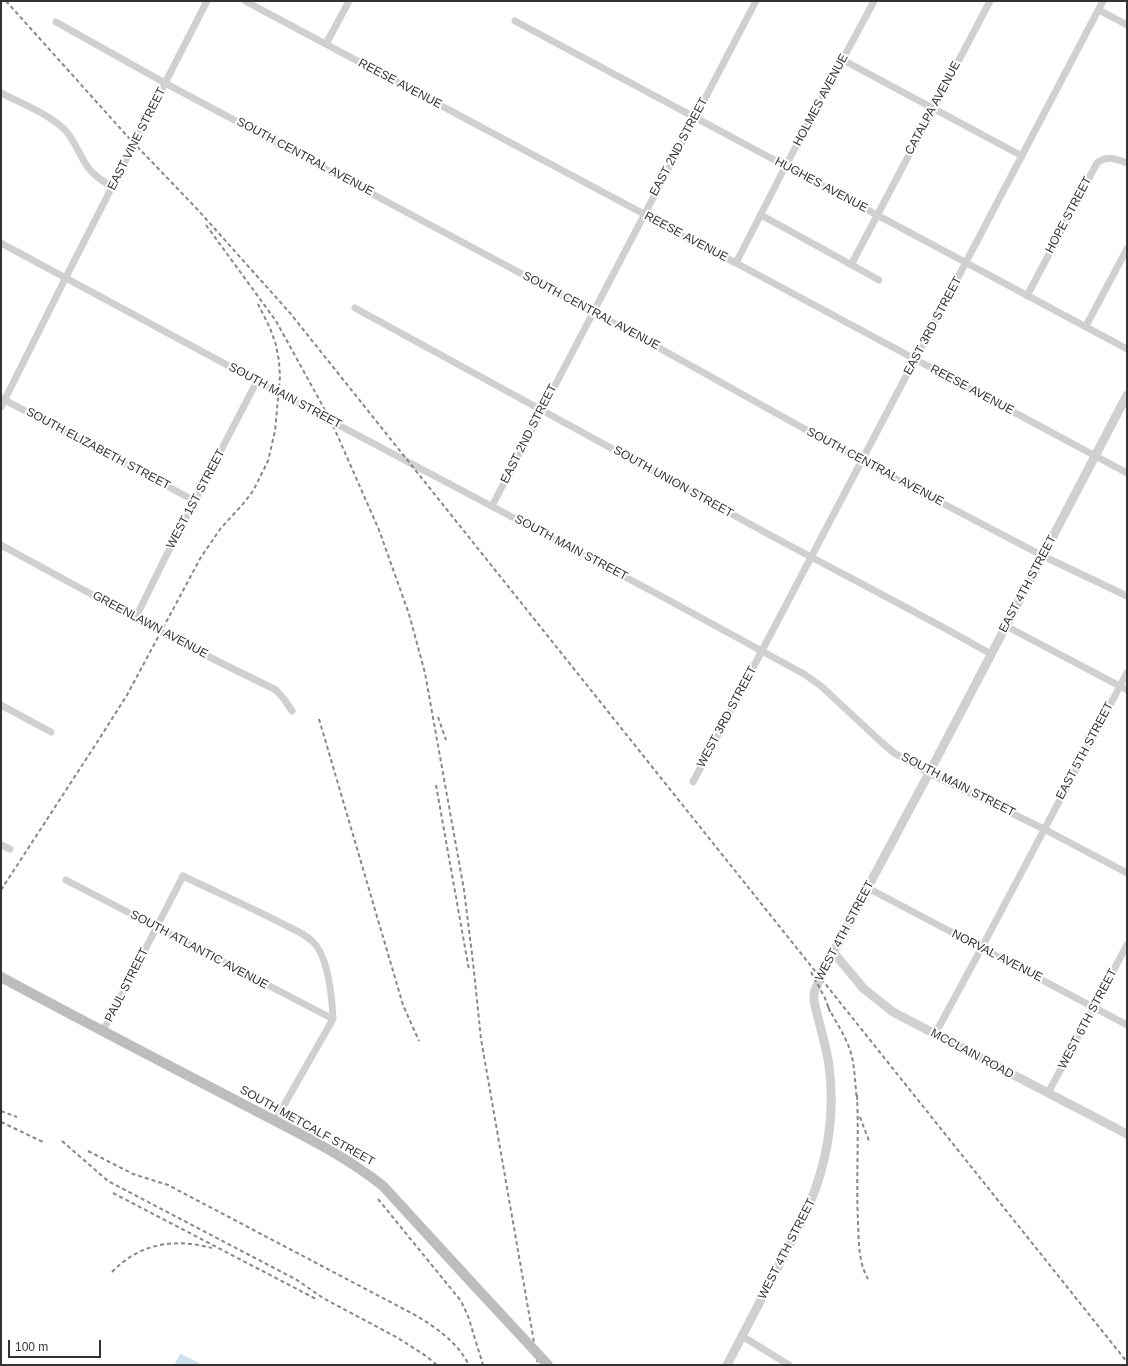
<!DOCTYPE html>
<html>
<head>
<meta charset="utf-8">
<style>
	body { margin:0 }
	#map { position:relative; width:1128px; height:1366px; overflow:hidden; background:#fff; font-family:Helvetica,sans-serif }
	canvas { display:block }
	.frame { position:absolute; inset:0; border:2px solid #333; pointer-events:none }
	.scale { position:absolute; left:8px; top:1340px; width:93px; height:18px; box-sizing:border-box; border:2px solid #333; border-top:0; padding-left:5px; font-size:12px; line-height:14px; white-space:nowrap; color:#333; -webkit-text-stroke:3px #fff; paint-order:stroke }
</style>
</head>
<body>
<div id="map">
<canvas width="1128" height="1366"></canvas>
<div class="frame"></div>
<div class="scale">100 m</div>
</div>
<script>
const c = document.querySelector('canvas').getContext('2d');
c.lineJoin = 'round';
function fillPath(path, color) { c.fillStyle = color; c.fill(path, 'evenodd'); }
function trace(path, color, width, dash) { c.strokeStyle = color; c.lineWidth = width; c.lineCap = dash ? 'butt' : 'round'; c.setLineDash(dash || []); c.stroke(path); }
function drawText(font, color, halo, rows, align = 'center') {
  c.font = font + ' Helvetica,sans-serif'; c.lineWidth = 4; c.setLineDash([]); c.textBaseline = 'middle'; c.strokeStyle = halo; c.fillStyle = color; for (const [text, x, y, turn = 0] of rows) {
    c.save(); c.translate(x, y); c.rotate((+turn || 0) * Math.PI / 180); c.textAlign = isNaN(turn) ? turn : align; if (halo) c.strokeText(text, 0, 0); c.fillText(text, 0, 0); c.restore();
  }
}
fillPath(new Path2D(`
	M180 1354 183 1355 203 1365H174Z`), '#cfe2ee');
trace(new Path2D(`
	M245 1 644 214 688 239 736 263 1127 473
	M1099 10 1127 25
	M515 21 1127 349
	M56 22 165 83 636 335 862 461 1043 556 1127 596
	M326 44 349 1
	M843 60 1022 156
	M1 93C21 103 46 113 63 128 76 140 79 157 90 170 96 177 104 182 112 187
	M761 215 879 280
	M1 243 331 421 661 596 804 674 821 686 878 739 894 753 929 773 1044 829 1127 873
	M736 263 785 167 874 1
	M851 265 990 1
	M1027 296 1097 163C1106 155 1117 159 1127 163
	M355 308C494 383 631 460 770 535 844 575 919 613 991 654
	M1086 326 1127 249
	M1 398 195 501
	M1 407 66 277 207 1
	M492 506 756 1
	M1 545 183 644 276 690 284 699 292 711
	M136 617 165 558 257 381
	M1006 626 1127 690
	M1 705 51 732
	M693 782 1103 1
	M1 845 10 849
	M66 880 333 1019
	M868 888 1127 1025
	M103 1031 183 876C216 892 250 907 283 924 292 929 304 933 312 941 329 956 332 998 333 1019L275 1121
	M935 1034 981 949 1127 673
	M1048 1093 1127 945
	M742 1336 789 1365`), '#d0d0d0', 7);
trace(new Path2D(`
	M833 952 864 989 893 1012 1127 1134
	M727 1365 804 1217C826 1169 836 1118 829 1066 826 1043 818 1022 814 1000V993L822 973 929 773 1127 395`), '#d0d0d0', 9);
trace(new Path2D(`
	M1 977C79 1019 158 1060 237 1101 286 1127 339 1151 383 1186L472 1283`), '#bdbdbd', 10);
trace(new Path2D(`
	M6 1 128 137 198 210 290 313 1127 1362
	M206 225 276 321 331 421 379 530 409 614 425 673 464 890 473 962 481 1039 538 1365
	M438 717 446 740
	M319 719 403 1005 419 1041
	M436 785 469 970
	M1 890 96 744 127 695 201 557 221 528 243 504 253 491 268 461 275 431 280 377 279 361 276 345 270 328 258 304
	M811 972 825 998 830 1012
	M828 1007C836 1022 846 1037 851 1053 855 1068 855 1084 857 1100
	M857 1095C859 1138 856 1180 858 1222 859 1242 858 1261 868 1279
	M1 1111 17 1117
	M860 1117 869 1141
	M1 1122 43 1142
	M62 1141 108 1181 297 1280 323 1298 398 1338 426 1356 437 1365
	M88 1151 133 1174 168 1185 415 1315C437 1328 457 1342 469 1365
	M113 1193 318 1300
	M378 1199 461 1301 468 1316 483 1365
	M112 1272C140 1243 174 1238 212 1248`), '#888', 2, [4, 3]);
trace(new Path2D(`
	M472 1283 548 1365`), '#bdbdbd', 10);
drawText('12px', '#333', '#fff', [
	["REESE AVENUE",400,84,28],
	["HOLMES AVENUE",821,100,-62],
	["CATALPA AVENUE",933,108,-62],
	["EAST VINE STREET",137,139,-63],
	["EAST 2ND STREET",679,147,-62],
	["SOUTH CENTRAL AVENUE",305,157,28],
	["HUGHES AVENUE",821,185,28],
	["HOPE STREET",1069,215,-62],
	["REESE AVENUE",686,237,28],
	["SOUTH CENTRAL AVENUE",591,311,28],
	["EAST 3RD STREET",933,326,-62],
	["REESE AVENUE",972,390,28],
	["SOUTH MAIN STREET",285,396,28],
	["EAST 2ND STREET",529,434,-63],
	["SOUTH ELIZABETH STREET",98,449,28],
	["SOUTH CENTRAL AVENUE",875,467,28],
	["SOUTH UNION STREET",673,482,29],
	["WEST 1ST STREET",196,499,-62],
	["SOUTH MAIN STREET",571,548,28],
	["EAST 4TH STREET",1028,584,-62],
	["GREENLAWN AVENUE",150,625,28],
	["WEST 3RD STREET",727,717,-62],
	["EAST 5TH STREET",1085,751,-62],
	["SOUTH MAIN STREET",958,785,27],
	["WEST 4TH STREET",845,931,-62],
	["SOUTH ATLANTIC AVENUE",199,950,28],
	["NORVAL AVENUE",997,956,27],
	["PAUL STREET",127,985,-63],
	["WEST 6TH STREET",1088,1019,-62],
	["MCCLAIN ROAD",972,1054,28],
	["SOUTH METCALF STREET",307,1126,29],
	["WEST 4TH STREET",787,1249,-63]
]);
</script>
</body>
</html>
